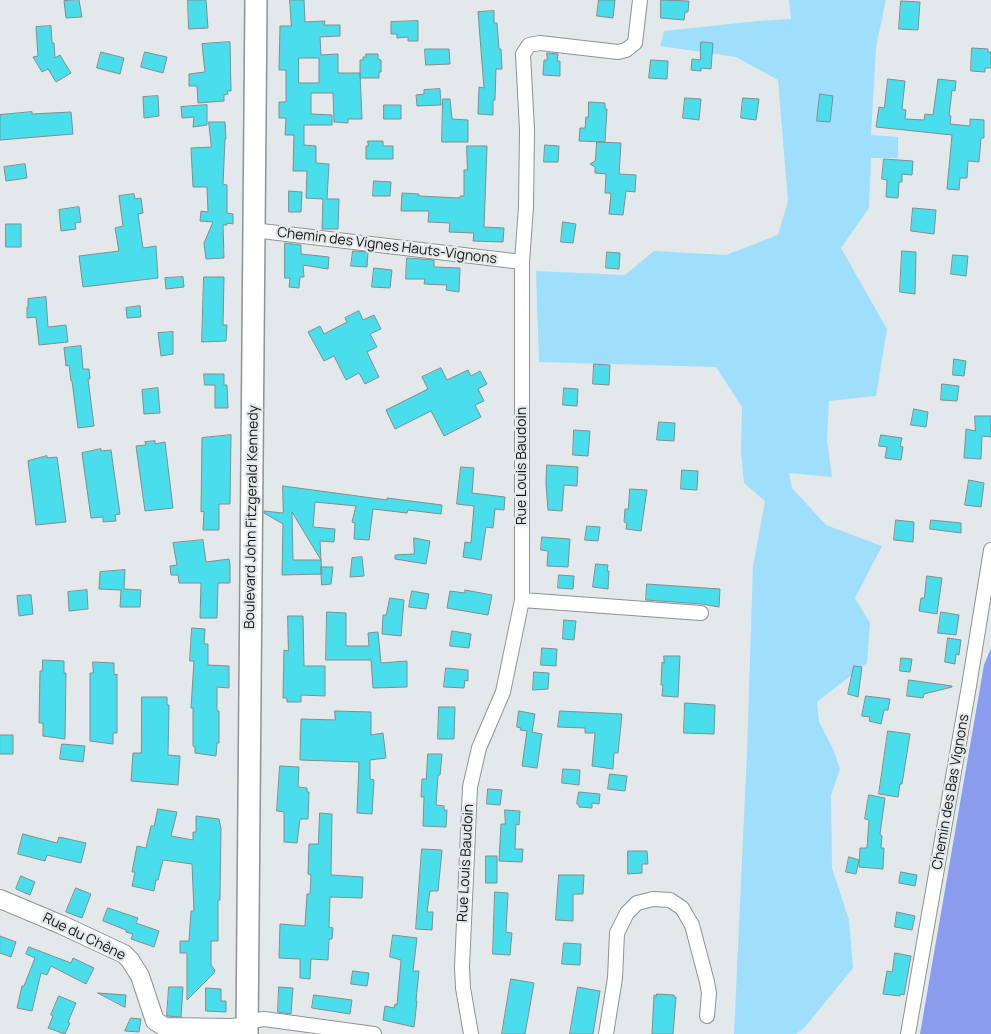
<!DOCTYPE html>
<html>
<head>
<meta charset="utf-8">
<style>
	body { margin:0 }
	canvas { display:block; background:#e3e8eb }
</style>
</head>
<body>
<canvas width="991" height="1034"></canvas>
<script>
const c = document.querySelector('canvas').getContext('2d');
c.lineJoin = 'round';
function fillPath(path, color) { c.fillStyle = color; c.fill(path, 'evenodd'); }
function trace(path, color, width, dash) { c.strokeStyle = color; c.lineWidth = width; c.lineCap = dash ? 'butt' : 'round'; c.setLineDash(dash || []); c.stroke(path); }
function drawText(font, color, halo, rows, align = 'center') {
  c.font = font + ' Manrope,sans-serif'; c.lineWidth = 4.5; c.setLineDash([]); c.textBaseline = 'middle'; c.strokeStyle = halo; c.fillStyle = color; for (const [text, x, y, turn = 0] of rows) {
    c.save(); c.translate(x, y); c.rotate((+turn || 0) * Math.PI / 180); c.textAlign = isNaN(turn) ? turn : align; if (halo) c.strokeText(text, 0, 0); c.fillText(text, 0, 0); c.restore();
  }
}
fillPath(new Path2D(`
	M789 0H886L876 47 871 135 898 137V158H871L869 208 841 248 887 329 876 396 829 401 827 440 832 477 789 473 792 488 826 525 882 546 855 598 870 623 867 663 817 702 819 722 833 749 840 769 831 795 832 868 849 920 853 968 805 1027 796 1034H734L747 752 753 566 765 501 744 483 741 452 742 407 716 367 539 362 536 271 625 275 654 251 726 255 778 235 788 201 778 80 736 57 660 46 664 31 758 21 791 19Z`), '#a0dffb');
fillPath(new Path2D(`
	M991 648V1034H920L984 665Z`), '#8b9cef');
const building = new Path2D(`
	M79 0 82 17 66 18 64 1Z
	M188 0H206L208 28 189 29Z
	M290 0H304L305 22 325 21 324 25H340V36L320 37 321 55 338 54V73H360L362 119H348V123L334 122 333 93H311V114L332 115V125H304V145L316 146V163L329 164 327 199H339L338 229H322L323 199 306 198 307 171H293L294 135H285L286 118H279V102H286V70H279L280 26H291ZM299 58H319V83H299Z
	M599 0H615L613 18 597 16Z
	M661 0 689 1 688 12H685L684 20 661 18Z
	M901 1 920 2 918 30 899 29Z
	M494 11V23H497L499 49H501L502 69H496L495 100H493V115L478 114 479 87 484 88 478 12Z
	M418 21V41H408V37L397 38V34H391V22Z
	M51 26 52 43H54L55 58 60 55 71 73 56 82 48 69 42 72 33 57 38 56 36 27Z
	M230 42 231 91H227L228 94 224 95V101L198 103 197 86H189V74L205 72 202 44Z
	M701 42 713 43 711 69 701 68V71L691 70 692 59 700 60Z
	M972 48 988 49V52H991V68H985V72L971 71Z
	M425 49H449L450 64 426 65Z
	M101 52 124 58 120 74 97 68Z
	M145 52 167 57 163 73 141 67Z
	M547 53 558 54 557 61H560V76L543 75 544 60H547Z
	M366 54H378V59L381 60V72H379V78H360V60H363V57H366Z
	M651 60 668 61 667 79 649 78Z
	M888 79 905 81 902 109 906 110 905 119 924 120 925 114 933 115 938 79 956 81 955 91 952 90 949 116H951L950 124 970 126V119L984 120V138H981L979 162 968 161 967 178H960L959 190 947 189 952 135 876 127 879 107 884 108Z
	M440 89 441 105 417 106 416 95 424 94V90Z
	M820 94 833 96 830 122 817 121Z
	M158 96 159 116 144 118 143 97Z
	M685 98 701 99 699 120 683 118Z
	M743 98 759 99 756 120 741 118Z
	M443 99H450L452 119 468 120V142H442Z
	M589 102 605 103V109H607L605 142 579 141 580 128H585L586 117H588Z
	M207 105V125L193 127 194 117 182 118 181 107Z
	M384 105H401V119H384Z
	M32 112V114L71 112 73 134 0 140V115Z
	M209 122H225L226 139H225L223 184 227 185V213L233 214V224L227 223V225H223L224 258 206 259 204 243 213 222 200 221 201 211 208 212 207 187H193L191 148 211 147Z
	M368 141H383V146H393V159H366V146H368Z
	M597 142 621 143 619 174 636 175 635 192 626 191 623 215 609 214 611 195 610 193H605L606 174 595 173V167L590 164 595 161Z
	M545 145 559 146 558 162H544Z
	M467 146H487L484 227 504 228 503 242 473 241 474 233 449 232 450 223 428 222 429 211H401L402 193 419 194V196L460 198V196H464V170H467Z
	M884 159 913 161 912 175 902 174V182H899L898 198 886 197 887 180 882 179Z
	M25 164 27 178 6 181 4 167Z
	M374 181 391 182 390 196H373Z
	M289 191 302 192 301 212H289Z
	M134 194 135 199 141 198 143 213 138 214 143 248 156 246 158 278 83 287 79 256 119 251 115 228 123 226 119 196Z
	M79 207 81 222 75 223 76 229 61 231 59 210Z
	M913 208 936 210 934 234 911 231Z
	M563 222 576 224 573 243 561 242Z
	M6 224H21V247H6Z
	M285 243 301 245V254L329 257 328 269 303 265 304 277H300L299 288 289 287 290 278H285Z
	M353 251 368 252 367 267 351 266Z
	M902 251 916 252 915 294 900 292Z
	M607 252 620 253 619 269 606 268Z
	M953 255 968 256 966 276 951 274Z
	M407 258 434 260V267L460 268 459 292 446 290 447 285 424 284 425 279H406Z
	M374 268 392 270 390 288 372 287Z
	M183 277 184 287 166 289 165 278Z
	M204 277H224L223 325H227L226 341 202 342Z
	M46 297 48 327 66 325 68 342 39 345 36 317 27 318V307H28V299Z
	M140 306 141 317 127 318 126 308Z
	M359 311 363 320 374 315 381 329 370 334 377 347 367 352 379 377 365 384 359 373 346 380 334 356 324 361 308 332 320 326 324 334 347 322 345 318Z
	M173 332V354L161 356 158 333Z
	M81 346 83 369H89L90 379H88L94 426 78 428 72 381H71L69 365 66 366 64 348Z
	M954 359 966 361 964 376 953 375Z
	M594 364 610 365 609 385 593 384Z
	M441 368 447 380 468 370 471 376 480 371 487 384 478 389 484 401 475 405 481 417 444 436 431 411 395 429 386 410 428 389 422 377Z
	M204 374H224V385H227L228 408H215V385H205Z
	M942 384 959 386 957 401 941 400Z
	M158 388 160 413 144 414 142 390Z
	M564 388 578 389 577 406 563 405Z
	M914 409 928 412 926 427 911 425Z
	M975 416H991V437L982 436 981 459 964 458 966 429 975 431Z
	M659 422 675 423 674 441 657 440Z
	M574 430 590 431 588 456 573 455Z
	M231 435 230 504H219V530H203L204 511 201 512 202 438Z
	M881 435 902 438 900 446 903 447 901 460 885 458 887 447 879 446Z
	M155 441V444L165 442 173 508 145 511 136 446 146 445 145 442Z
	M101 449V451L111 450 120 514 115 515 116 521 103 522V517L91 518 82 453Z
	M47 456V458L57 457 66 522 36 525 28 461Z
	M547 465 578 467 577 486 564 485 562 511 548 510 546 484Z
	M461 467 474 468 472 493 505 497 504 510 495 509 493 528 486 527 481 560 463 557 465 542 471 543 474 506 457 504Z
	M682 470 698 471 697 490 681 489Z
	M969 480 984 483 981 507 965 505Z
	M283 486 387 500V498L442 505 441 514 408 510 407 513 373 509 369 540 354 539 355 523 352 522 356 506 315 502 313 527 335 529 334 542 320 541 321 560 292 512 293 560H321L322 574 282 575 283 524 264 513V511L283 513Z
	M630 489 647 490 641 531 626 529 627 523 624 522 625 509H628Z
	M896 520 914 522 913 542 894 540Z
	M931 520 961 523V533L930 529Z
	M587 526 600 527 598 541 585 540Z
	M542 537 570 539 568 567 547 566 548 551 541 550Z
	M414 538 430 541 426 564 395 559V555L414 554Z
	M203 540 206 562 229 559 230 565V583H218L217 618H200L201 583H179L178 575H171L170 566 177 565 173 543Z
	M362 557 364 576 350 577 352 558Z
	M596 564 608 565 607 571H609L608 589 593 587Z
	M321 567H333L331 584 322 585Z
	M125 570 124 589 141 590 140 607H120L121 590 99 589 100 572Z
	M559 575 574 576 573 589 558 588Z
	M927 576 942 578 937 614 919 611 921 598H924Z
	M647 584 720 589 719 607 702 604 646 600Z
	M87 590 88 609 69 611 68 592Z
	M465 590 492 595 488 615 447 608 450 591 465 593Z
	M412 591 429 594 426 609 409 607Z
	M31 595 33 614 19 616 17 596Z
	M390 598 404 600 401 636 382 634 383 615H386Z
	M327 612 346 613V646H369L368 633 378 632 381 663 407 661V687L373 688 371 660H326Z
	M941 612 959 615 956 635 938 633Z
	M288 616H303L304 666H325V696L301 695V702H287V698H283L284 650 288 651Z
	M564 620 576 621 574 640 563 639Z
	M192 628 205 629 204 644H208V665L229 666V688L217 687V711H219V743H217L216 756 195 753V747L193 746V708H191L194 661H190Z
	M452 631 471 634 469 648 450 646Z
	M948 638 961 640 959 655 956 654 955 664 945 662Z
	M542 648 557 649 556 666 541 665Z
	M664 656H680L678 697 662 696 663 685H661L662 662 664 663Z
	M901 658 912 659 910 672 900 671Z
	M43 660 64 661V673H66L65 739 43 736V723H39L40 671H42Z
	M93 662 114 663V675L117 674V733H113V744L90 741V673H93Z
	M854 666 862 667 858 697 848 694Z
	M446 668 468 670V681L465 680 464 688 444 687Z
	M534 672 549 673 548 689 533 690Z
	M909 680 952 686V687L924 694 923 698 907 696Z
	M866 696 890 699 888 710H884L881 724 869 721 870 717 862 716Z
	M142 697H167V705H169L168 755 180 756 178 785 131 781 133 753H141Z
	M685 703 715 705 714 734 684 733Z
	M439 707H455L454 739H438Z
	M335 711 371 712V735L383 733 386 758 370 760V779L374 780 372 814 357 813 359 762 300 760 301 719 335 720Z
	M519 711 535 714 532 732 542 734 537 768 522 766 527 731 520 730 521 728 517 727Z
	M560 711 622 714 618 753H614L613 769 592 766 595 733H585V728L558 727Z
	M888 731 910 734 902 784H900L898 797 879 794Z
	M0 735H13V754H0Z
	M62 744 85 746 83 762 60 759Z
	M428 754H442L440 775H438L436 805 444 806V810H447L446 827 423 826 424 797H421L422 779H426Z
	M280 766 299 767 298 787 307 788V792H309L308 819H300L297 843 284 842V812L277 811Z
	M563 769 580 770 579 785 562 783Z
	M610 774 627 776 625 791 608 789Z
	M488 789 502 790 500 805 487 804Z
	M579 792 600 794 599 804 592 803V808L579 807V805L577 804Z
	M869 795 885 798 880 834 882 836 881 848H884L883 869 859 867 860 848H867L869 820 865 819Z
	M158 809 177 812 171 836 193 840V832H196V816L219 819 221 829 220 897V900H218V941H211V965L215 970 214 973 187 1000V953H180V941H189L191 911H194L192 864 163 860 158 880H156L154 891 132 886 135 872H132L137 846 146 848 151 826H154Z
	M505 810 520 811 519 825 516 824 515 849H523L522 862 499 861 501 824H505Z
	M320 813 332 814 331 875 363 877 362 898 330 897 329 927 333 928 332 939H329L328 960 311 959 310 979 300 978V959L279 958 280 924 305 926 307 894H310L311 875 308 874 309 844H318Z
	M23 834 57 843 59 837 86 843 81 863 47 855 45 861 18 854Z
	M422 849 442 850 438 891H430L427 912H433L432 930 416 929Z
	M628 851H647L648 864H642V873L628 874Z
	M486 856H497V883H486Z
	M849 857 859 860 856 874 846 872Z
	M901 872 917 875 915 886 899 883Z
	M559 875H584L583 894H573V921L556 920Z
	M21 876 35 882 30 895 16 889Z
	M76 888 91 894 82 918 66 912Z
	M495 892 508 893 506 932 512 933 510 955 493 954Z
	M108 908 138 918 136 923 159 931 154 947 131 939 133 934 126 932V930L103 921Z
	M897 912 915 916 912 930 895 927Z
	M393 935 417 938 413 971H419L416 1001H417L414 1027 383 1020 385 1006 394 1008 395 1004 397 1005 401 960 390 957Z
	M0 936 16 942 11 957 0 953Z
	M564 943 581 944 580 965 562 964Z
	M29 947 71 963 73 958 94 968 86 984 51 966 47 975 41 973 32 1011 17 1008 22 986H24L35 958 26 954Z
	M895 953 911 956 904 995 900 994V996L883 994 887 971 892 972Z
	M353 971 369 973 367 986 351 984Z
	M511 979 534 983 525 1034H502Z
	M169 987H183L181 1017 167 1016Z
	M279 987 293 988 291 1014 278 1012Z
	M578 987 600 991 593 1034H570Z
	M206 988 221 989V1001H226V1012L206 1011Z
	M98 993 126 995 125 1007Z
	M657 994 674 995V997H676L673 1034H652L654 995 656 996Z
	M314 995 352 1000 350 1014 312 1008Z
	M59 996 76 1003 68 1022 70 1023 65 1034 48 1028 53 1016 51 1015Z
	M131 1018 141 1019 139 1032 125 1031Z`);
fillPath(building, '#4adeec');
trace(building, '#868c8c', 1);
const minor = new Path2D(`
	M253 230 522 262
	M522 600 701 613
	M247 1024 251 1021 264 1019 374 1034
	M471 1034 463 988 462 967 470 787 479 748 503 692 522 600V262L526 207 527 130 523 54 529 45 540 43 618 52 626 50 635 43 640 0
	M606 1034 615 978 617 933 627 913 637 903 653 899 670 900 682 908 692 925 707 982 709 993 707 1016
	M908 1034 969 686 991 550`);
const tertiary = new Path2D(`
	M0 899 62 925 124 954 130 960 140 976 155 1021 165 1027 232 1028 240 1027 247 1024`);
const primary = new Path2D(`
	M247 1034C251 689 252 345 256 0`);
trace(minor, '#8e9395', 16);
trace(tertiary, '#8e9395', 20);
trace(primary, '#8e9395', 24);
trace(minor, '#fff', 14);
trace(tertiary, '#fff', 18);
trace(primary, '#fff', 21);
drawText('14px', '#131415', '#e3e8eb', [
	["Chemin des Vignes Hauts-Vignons",387,246,7],
	["Rue Louis Baudoin",522,466,-90],
	["Boulevard John Fitzgerald Kennedy",252,517,-89],
	["Chemin des Bas Vignons",951,792,-80],
	["Rue Louis Baudoin",466,863,-87],
	["Rue du Chêne",84,937,26]
]);
</script>
</body>
</html>
